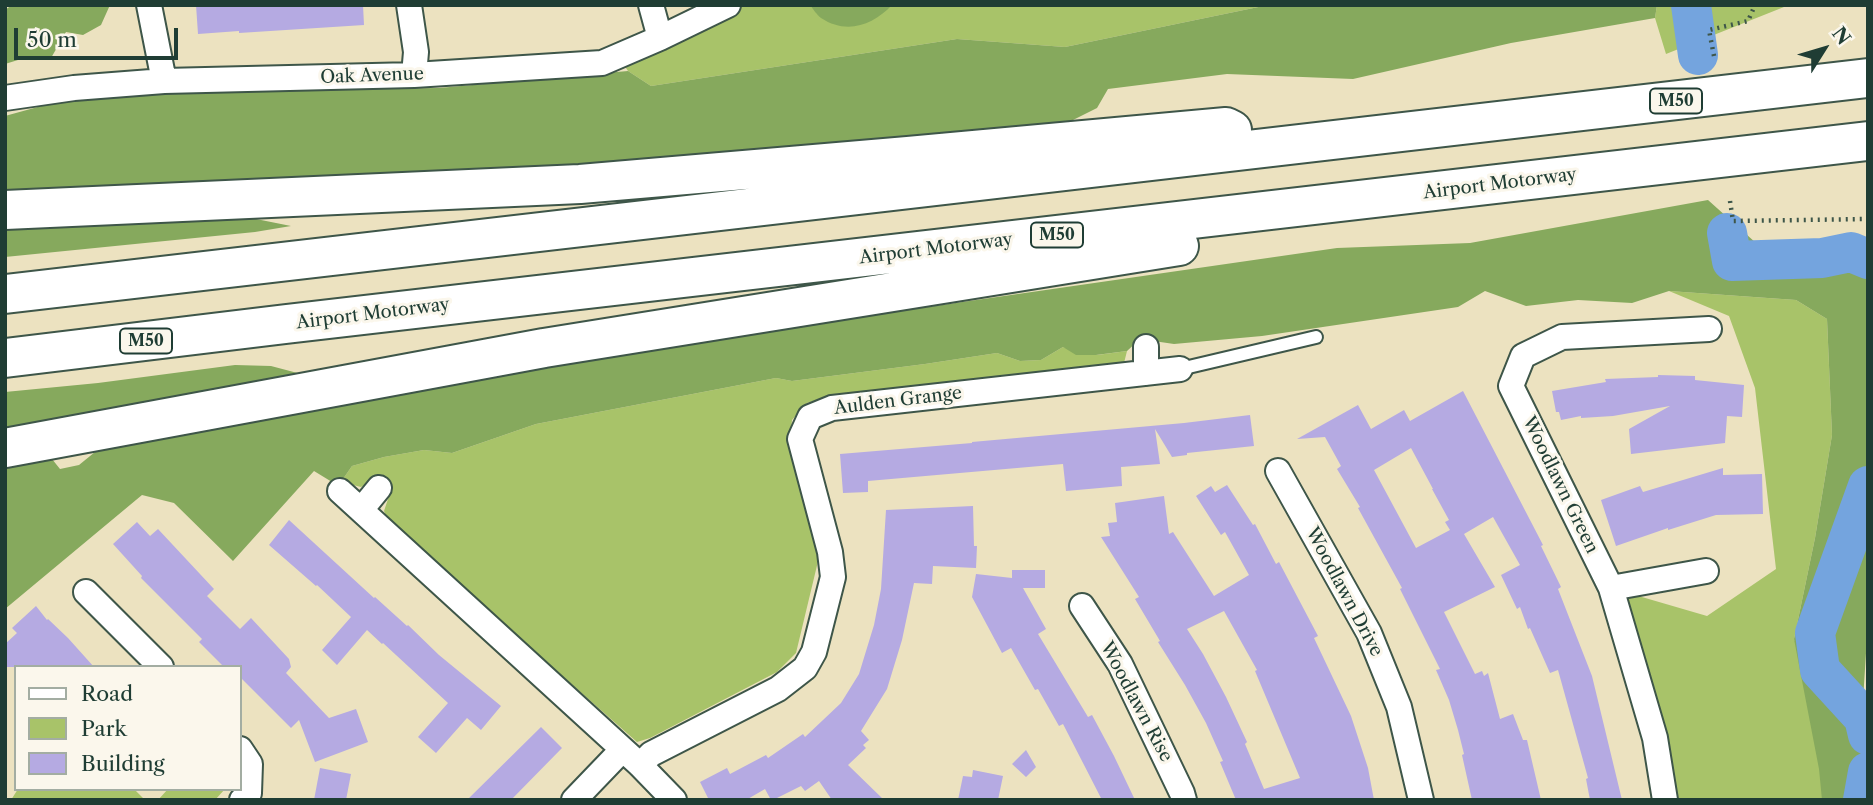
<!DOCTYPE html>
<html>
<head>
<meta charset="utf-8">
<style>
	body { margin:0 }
	#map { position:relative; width:1873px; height:805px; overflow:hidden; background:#ece2c0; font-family:"Libre Caslon Text",serif }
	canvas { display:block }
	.frame { position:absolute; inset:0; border:7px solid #1f3d34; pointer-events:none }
	.legend { position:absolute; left:14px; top:665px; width:228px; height:126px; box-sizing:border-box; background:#fbf7ec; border:2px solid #a3ada2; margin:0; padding:9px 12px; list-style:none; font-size:21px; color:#1f3d34 }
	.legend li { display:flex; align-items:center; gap:14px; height:35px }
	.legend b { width:35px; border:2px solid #a3ada2 }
	.north { position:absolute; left:1789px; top:14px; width:70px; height:70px; -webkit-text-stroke:5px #fbf7ec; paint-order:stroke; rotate:53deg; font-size:19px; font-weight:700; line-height:28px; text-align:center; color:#1f3d34 }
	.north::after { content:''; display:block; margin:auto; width:24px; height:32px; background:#1f3d34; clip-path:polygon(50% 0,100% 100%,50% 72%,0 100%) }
	.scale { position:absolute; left:14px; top:28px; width:164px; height:32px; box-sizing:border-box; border:4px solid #1f3d34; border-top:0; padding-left:9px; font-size:21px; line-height:24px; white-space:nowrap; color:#1f3d34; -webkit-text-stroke:5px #fbf7ec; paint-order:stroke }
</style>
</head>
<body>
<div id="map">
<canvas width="1873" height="805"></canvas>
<div class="frame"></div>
<ul class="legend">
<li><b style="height:9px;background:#fff"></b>Road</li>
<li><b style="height:19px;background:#a8c369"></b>Park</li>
<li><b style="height:19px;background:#b5aae2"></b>Building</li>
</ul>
<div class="north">N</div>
<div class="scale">50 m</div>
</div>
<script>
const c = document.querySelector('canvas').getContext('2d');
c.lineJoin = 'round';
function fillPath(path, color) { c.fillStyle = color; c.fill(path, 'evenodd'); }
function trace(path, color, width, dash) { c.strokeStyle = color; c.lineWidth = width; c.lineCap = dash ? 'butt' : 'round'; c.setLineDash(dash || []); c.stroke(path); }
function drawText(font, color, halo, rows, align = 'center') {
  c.font = font + ' "Libre Caslon Text",serif'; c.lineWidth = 6; c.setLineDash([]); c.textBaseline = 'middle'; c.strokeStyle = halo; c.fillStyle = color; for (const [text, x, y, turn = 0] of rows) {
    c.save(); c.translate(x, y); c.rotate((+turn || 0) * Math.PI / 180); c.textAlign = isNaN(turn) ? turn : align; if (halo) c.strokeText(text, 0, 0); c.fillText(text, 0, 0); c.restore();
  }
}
fillPath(new Path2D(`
	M744 5H1268L1065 47 957 39 651 86 628 71 622 62Z
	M1657 5H1784V7L1666 54 1655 18Z
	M1669 291 1796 300 1827 319 1832 435 1815 538 1794 639 1868 800H1670L1611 588 1707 616 1776 569 1755 388 1729 316Z
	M1063 347 1097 355 1127 351 1124 363 1078 373 836 394 807 403 792 420 790 442 820 553 796 653 777 672 650 738 637 742 389 523 384 511 389 496 372 480 361 487 341 482 352 466 384 457 424 450 452 453 536 424 776 378 792 381 925 364 997 353 1020 361 1041 360Z
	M18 789H134L145 800H11Z
	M168 789H225L215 800H158Z`), '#a8c369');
fillPath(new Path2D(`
	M12 5 32 7 110 5 101 25 83 35 66 32 51 58 18 60 5 64V10Z
	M810 5H892C873 25 847 35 821 18 817 15 813 9 810 5Z
	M1268 5H1657L1655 18 1511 43 1353 79 1227 74 1108 89 1097 108 1057 128 637 169 5 196V116L45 105 158 91 439 88 628 71 651 86 957 39 1065 47Z
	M1708 200 1756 243 1858 239 1859 270 1868 281V622L1862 716 1868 746V800H1822L1819 769 1794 639 1815 538 1832 435 1827 319 1796 300 1669 291 1632 303 1578 300 1526 306 1485 291 1458 307 1262 336 1174 344 1140 339 1127 351 1096 355H1076L1063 347 1041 360 1020 361 997 353 925 364 792 381 776 378 536 424 452 453 424 450 384 457 352 466 341 482H332L314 471 233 561 174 503 142 495 5 609V464L48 454 60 469 79 465 95 452 581 357 1337 248 1470 243Z
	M236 215 291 226 255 232 5 257V227Z
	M235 365 271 366 305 375 5 432V392L98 383Z`), '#86a95d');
trace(new Path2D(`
	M1691 5 1698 55
	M1727 233 1732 261 1822 258 1851 252 1868 259
	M1868 486 1815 633 1820 670 1864 718 1868 735
	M1863 800 1868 772`), '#74a4de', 40);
fillPath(new Path2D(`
	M196 5H363L364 25 239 33V31L198 34Z
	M1658 375 1695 376V380L1744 385 1742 417 1727 416 1725 443 1631 454 1629 429 1670 406 1613 416 1581 418V416L1561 420 1559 412H1556L1552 391 1606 382 1605 379 1658 377Z
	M1463 391 1543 545 1541 546 1561 587 1558 589 1592 676 1622 800H1590L1586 779 1588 778 1558 670 1550 673 1530 628 1528 629 1520 607 1517 609 1501 575 1520 565 1493 517 1464 534 1495 587 1444 612 1475 674 1482 671 1484 676 1488 673 1500 719 1513 714 1523 740H1527L1541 800H1472L1462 755 1464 754 1458 730 1449 700 1436 670 1440 669 1400 589 1402 588 1358 508 1360 507 1337 469 1341 466 1325 437 1297 439 1358 405 1371 429 1404 410 1410 421ZM1411 448 1433 489H1432L1449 520 1445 522 1450 530 1416 548 1374 470Z
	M1250 415 1254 446 1187 453V455L1172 457 1155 429 1160 464 1121 467 1122 486 1066 491 1063 464 868 481V492L843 493 840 454 972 443V442L1184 423Z
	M1723 468V475L1762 474 1763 514 1716 515 1668 530V528L1616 546 1601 500 1640 486 1643 492Z
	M1227 485 1253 525 1255 524 1276 564 1279 562 1318 636 1314 638 1351 716 1368 768 1374 800H1236L1220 762 1223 761 1206 723 1185 685 1158 642 1160 641 1135 599 1139 597 1101 537 1110 536 1108 523 1117 522 1115 503 1164 496 1169 534 1173 532 1214 596 1249 575 1225 532 1221 535 1196 496 1211 486 1215 492ZM1224 611 1257 670 1255 671 1300 778 1264 789 1245 744 1247 742 1226 697 1203 654 1187 629Z
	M973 506 974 546H977L976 568 933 566 932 584 914 583 902 640 887 689 861 731 869 740 863 745 866 748 848 765 884 800H832L819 781 805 791 801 786 773 800H771L765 789 746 800H709L700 782 727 768 730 774 766 755 768 758 803 734 805 737 841 703 859 674 874 625 881 589 886 510Z
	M289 520 374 598 375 597 407 626 408 625 439 655 501 706 481 730 467 718 436 753 418 737 448 703 383 643 382 644 367 630 337 665 322 650 351 617 317 585 316 586 269 545Z
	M137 522 150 536 158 529 214 589 207 596 240 629 251 618 289 659 291 667 286 673 329 718 356 709 368 742 315 762 299 720 291 728 240 677V667H224L199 642 202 639 141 578 142 576 113 544Z
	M1012 570H1045V588H1023L1046 629 1038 634 1088 717 1092 715 1114 756 1135 800H1102L1063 724 1059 726 1038 689 1035 690 1011 648 1002 653 972 597 976 574 1012 578Z
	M36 606 47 620 48 619 68 638 94 667H5V644L17 633 12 628Z
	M541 727 562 748 511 800H467Z
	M1026 750 1036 767 1026 777 1012 764Z
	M320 768 351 774 346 800H314Z
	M973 770 1003 776 998 800H958L963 776 972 777Z`), '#b5aae2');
const lane = new Path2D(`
	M1180 369 1316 337`);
const street = new Path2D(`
	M149 5 164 81
	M409 5 416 52 414 75
	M651 5 660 38
	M5 98 74 88 164 81 414 75 602 63 660 38 728 5
	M1146 347V373
	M1278 471 1369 633 1399 707 1421 800
	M340 491 640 765 674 800
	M361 510 379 488
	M1611 588 1706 571
	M86 592 161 667
	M1082 606 1120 664 1182 793 1184 800
	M240 749 250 764 249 793 242 800
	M640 765 651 754 778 689 805 668 814 652 833 577 830 552 800 439 810 417 832 408 1180 369
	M574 800 622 750
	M1665 800 1655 738 1611 588 1511 386 1523 356 1562 337 1709 329`);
const highway = new Path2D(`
	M5 210 580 184 908 156 1226 127 1232 130
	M5 294 1868 78
	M5 358 286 324 1868 141
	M5 448 544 348 1179 246`);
trace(lane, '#3e5649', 16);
trace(street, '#3e5649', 28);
trace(highway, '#3e5649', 42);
trace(new Path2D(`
	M1714 56 1709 30 1748 21 1755 5
	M1730 201 1733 221 1868 219`), '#3e5649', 4.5, [2, 5]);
trace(lane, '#fff', 12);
trace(street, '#fff', 24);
trace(highway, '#fff', 38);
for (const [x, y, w] of [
	[1676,101,52],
	[1057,235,52],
	[146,341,52]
]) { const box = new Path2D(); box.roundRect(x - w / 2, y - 12.5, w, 25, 5); c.fillStyle = '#fbf7ec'; c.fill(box); trace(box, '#1f3d34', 2); }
drawText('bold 16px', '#1f3d34', null, [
	["M50",1676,101],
	["M50",1057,235],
	["M50",146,341]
]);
drawText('18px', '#1f3d34', '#fbf7ec', [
	["Oak Avenue",372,76,-2],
	["Airport Motorway",1500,184,-7],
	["Airport Motorway",936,249,-7],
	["Airport Motorway",373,314,-7],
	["Aulden Grange",898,401,-7],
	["Woodlawn Green",1560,485,64],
	["Woodlawn Drive",1344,592,62],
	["Woodlawn Rise",1136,702,62]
]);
</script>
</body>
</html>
